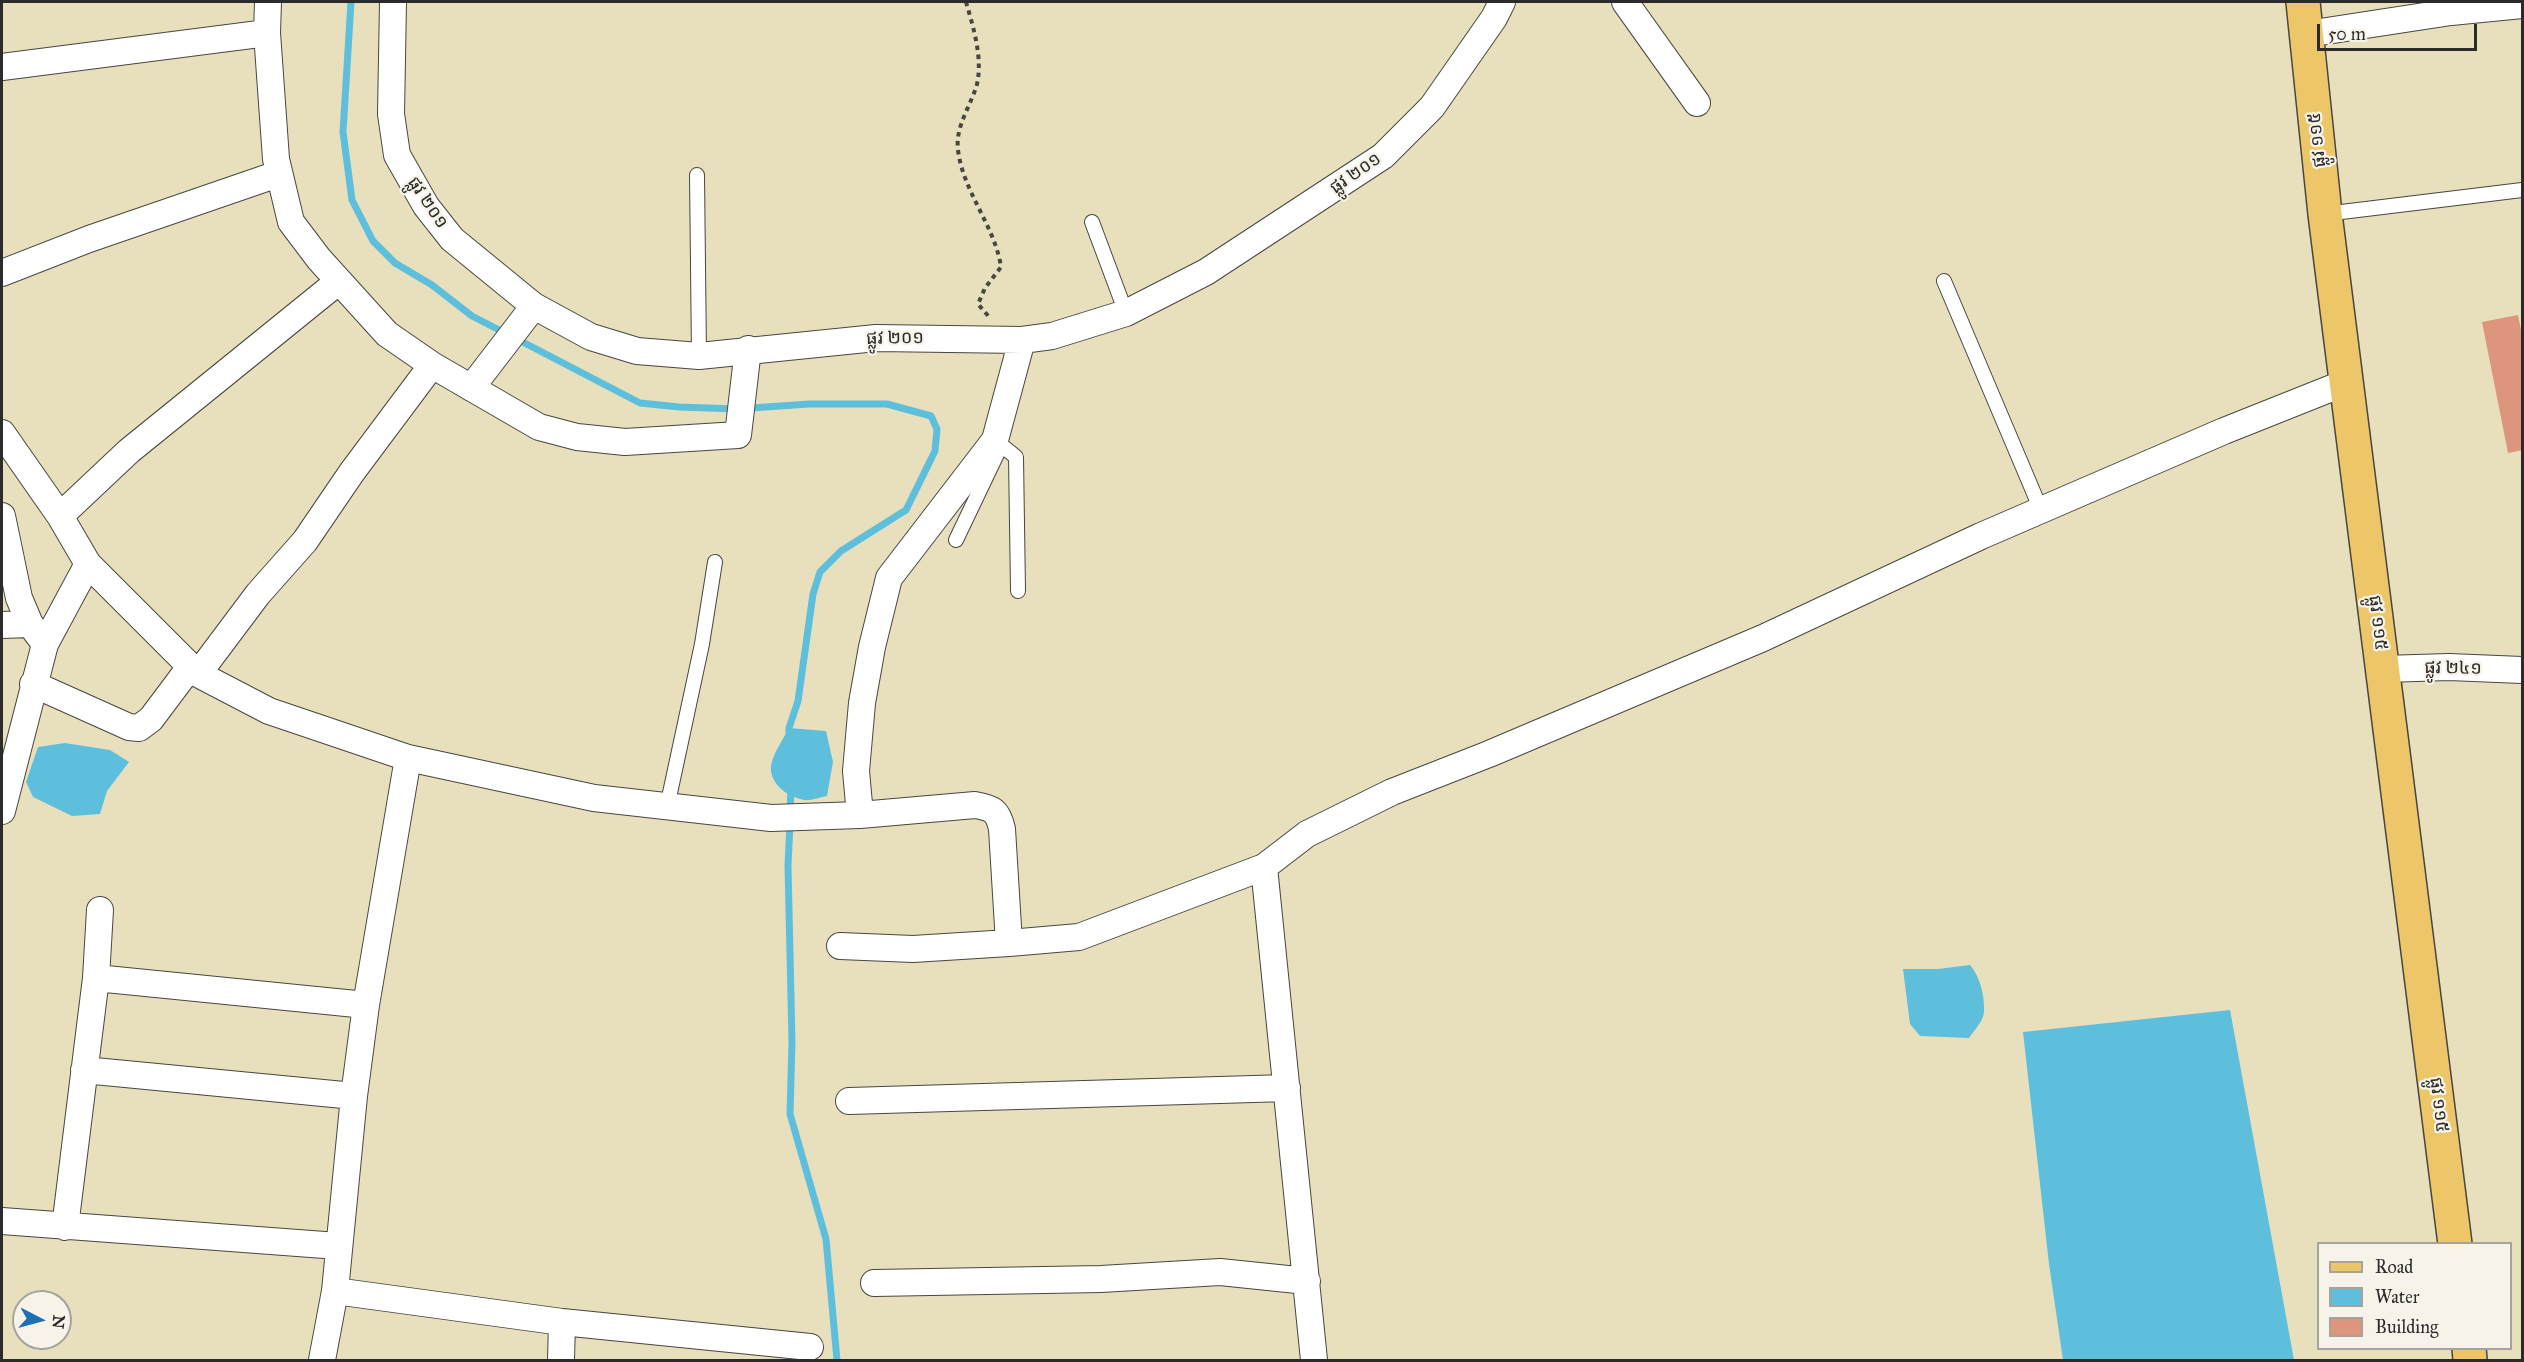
<!DOCTYPE html>
<html>
<head>
<meta charset="utf-8">
<style>
	body { margin:0 }
	#map { position:relative; width:2524px; height:1362px; overflow:hidden; background:#e8e0bc; font-family:"IM FELL Great Primer",serif }
	canvas { display:block }
	.frame { position:absolute; inset:0; border:3px solid #2b2b2b; pointer-events:none }
	.legend { position:absolute; left:2317px; top:1242px; width:195px; height:108px; box-sizing:border-box; background:#f7f3e8; border:2px solid #a5a39c; margin:0; padding:8px 10px; list-style:none; font-size:18px; color:#2b2b2b }
	.legend li { display:flex; align-items:center; gap:12px; height:30px }
	.legend b { width:30px; border:2px solid #a5a39c }
	.north { position:absolute; left:12px; top:1290px; width:60px; height:60px; box-sizing:border-box; background:#f7f3e8; border:2px solid #a5a39c; border-radius:50%; rotate:96deg; font-size:16px; font-weight:700; line-height:24px; text-align:center; color:#2b2b2b }
	.north::after { content:''; display:block; margin:auto; width:21px; height:27px; background:#1f6fb2; clip-path:polygon(50% 0,100% 100%,50% 72%,0 100%) }
	.scale { position:absolute; left:2317px; top:24px; width:160px; height:27px; box-sizing:border-box; border:3px solid #2b2b2b; border-top:0; padding-left:8px; font-size:18px; line-height:21px; white-space:nowrap; color:#2b2b2b; -webkit-text-stroke:4px #f7f3e8; paint-order:stroke }
</style>
</head>
<body>
<div id="map">
<canvas width="2524" height="1362"></canvas>
<div class="frame"></div>
<ul class="legend">
<li><b style="height:8px;background:#ecc669"></b>Road</li>
<li><b style="height:16px;background:#5ebfdc"></b>Water</li>
<li><b style="height:16px;background:#de957d"></b>Building</li>
</ul>
<div class="north">N</div>
<div class="scale">50 m</div>
</div>
<script>
const c = document.querySelector('canvas').getContext('2d');
c.lineJoin = 'round';
function fillPath(path, color) { c.fillStyle = color; c.fill(path, 'evenodd'); }
function trace(path, color, width, dash) { c.strokeStyle = color; c.lineWidth = width; c.lineCap = dash ? 'butt' : 'round'; c.setLineDash(dash || []); c.stroke(path); }
function drawText(font, color, halo, rows, align = 'center') {
  c.font = font + ' "IM FELL Great Primer","Noto Sans Khmer",serif'; c.lineWidth = 4.5; c.setLineDash([]); c.textBaseline = 'middle'; c.strokeStyle = halo; c.fillStyle = color; for (const [text, x, y, turn = 0] of rows) {
    c.save(); c.translate(x, y); c.rotate((+turn || 0) * Math.PI / 180); c.textAlign = isNaN(turn) ? turn : align; if (halo) c.strokeText(text, 0, 0); c.fillText(text, 0, 0); c.restore();
  }
}
fillPath(new Path2D(`
	M789 728 826 731 833 762 827 796C820 797 811 801 804 800 790 797 773 787 771 771 770 757 783 740 789 728Z
	M65 743 110 750 129 762 107 791 100 814 72 816 33 797 26 782 38 747Z
	M1970 965C1980 976 1985 997 1984 1012 1983 1022 1974 1030 1969 1038L1920 1036 1910 1024 1903 969H1938Z
	M2230 1010 2294 1360H2063L2049 1264 2023 1032Z`), '#5ebfdc');
trace(new Path2D(`
	M351 2 343 132 352 200 373 241 395 263 432 285 472 316 505 333
	M515 338 640 403 679 407 737 409 809 404H887L931 416 937 429 935 451 906 510 841 551 820 572 813 594 798 701 789 728V737
	M790 812 791 787
	M790 823 788 866 792 1042 790 1114 826 1239 837 1360`), '#5ebfdc', 7);
fillPath(new Path2D(`
	M2518 315 2523 340V450L2508 453 2482 322Z`), '#de957d');
const service = new Path2D(`
	M697 175 699 356
	M2325 214 2522 190
	M1092 222 1126 313
	M1944 281 2041 510
	M995 440 1016 457 1018 591
	M956 540 998 452
	M667 807 702 644 715 562`);
const minor = new Path2D(`
	M268 2 267 33 276 159 291 222 319 259 387 334 432 365 539 427 577 437 625 442 738 435 748 349
	M393 2 391 114 397 155 426 206 452 239 534 306 591 337 637 351 699 356 876 338 1022 340 1052 336 1126 313 1206 272 1383 156 1432 107 1494 18 1502 2
	M1625 2 1697 103
	M2307 34 2451 12 2522 5
	M2 67 267 33
	M2 273 89 239 278 174
	M471 388 534 306
	M2 433 60 516 88 564 198 674 269 711 408 758 594 798 771 818 860 815 975 805C993 808 998 811 1002 829L1009 943 1079 937 1264 867
	M2 516 19 598 30 624 45 644
	M60 516 129 451 339 281
	M2 625 30 624
	M2383 669 2449 667 2522 670
	M198 674 258 594 305 541 352 472 432 365
	M33 684 129 727 139 728 151 719 190 667
	M2 811 45 644 88 564
	M860 815 856 771 862 703 872 647 889 578 995 440 1022 340
	M840 946 913 949 1009 943
	M96 978 100 910
	M84 1070 354 1096
	M849 1101 1287 1088
	M2 1221 338 1246
	M65 1227 96 978 366 1005
	M874 1283 1101 1279 1220 1272 1307 1281
	M335 1291 562 1322 810 1347
	M322 1360 335 1291 354 1096 366 1005 408 758
	M561 1360 562 1322
	M1314 1360 1264 867 1307 834 1392 792 1489 754 1763 638 1981 536 2224 431 2347 382`);
const primary = new Path2D(`
	M2303 2 2325 214 2455 1244
	M2469 1348 2470 1360`);
trace(service, '#474641', 16);
trace(minor, '#474641', 28);
trace(primary, '#474641', 36);
trace(new Path2D(`
	M966 2C973 26 983 58 977 84 971 106 955 126 958 150 963 192 995 226 1001 267L985 288 978 304 990 318`), '#474641', 4, [4.5, 4.5]);
trace(service, '#fff', 14);
trace(minor, '#fff', 26);
trace(primary, '#ecc669', 33);
drawText('18px', '#2b2b2b', '#f7f3e8', [
	["ផ្លូវ ១១៥",2318,140,-96],
	["ផ្លូវ ២០១",1356,174,-35],
	["ផ្លូវ ២០១",427,203,56],
	["ផ្លូវ ២០១",895,339,-1],
	["ផ្លូវ ១១៥",2377,623,83],
	["ផ្លូវ ២៤១",2453,669,1],
	["ផ្លូវ ១១៥",2438,1105,83]
]);
</script>
</body>
</html>
